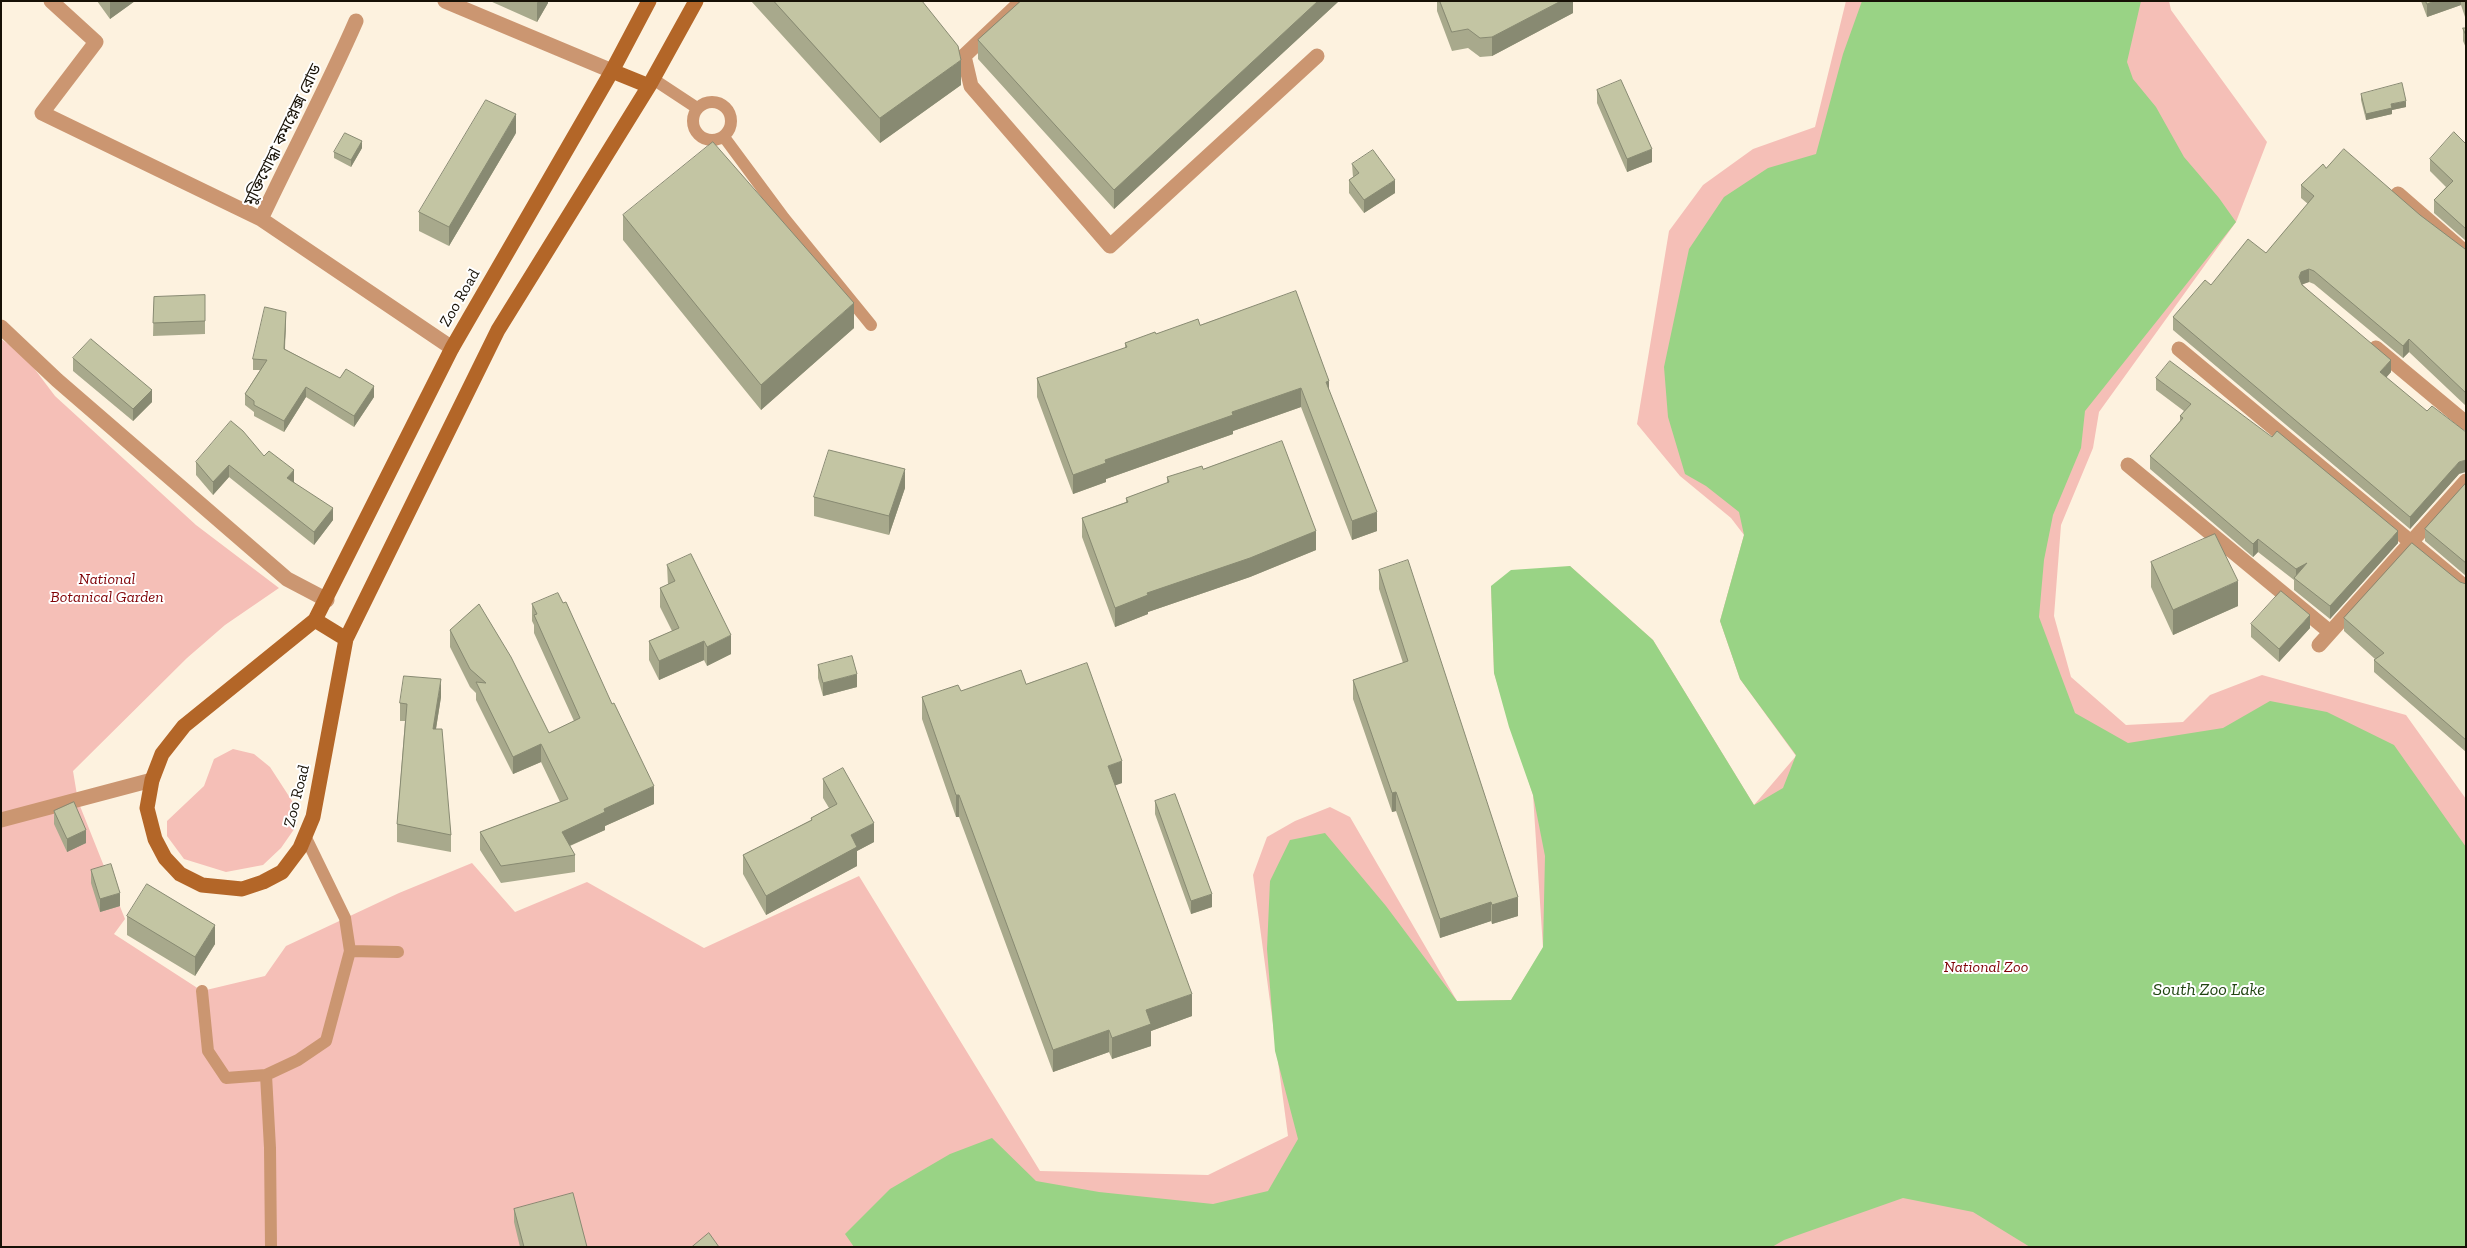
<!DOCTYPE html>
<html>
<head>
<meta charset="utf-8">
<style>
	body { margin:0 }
	#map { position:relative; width:2467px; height:1248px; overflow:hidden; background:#fdf2df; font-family:"Zilla Slab",serif }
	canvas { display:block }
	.frame { position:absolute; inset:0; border:2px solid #171106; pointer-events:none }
</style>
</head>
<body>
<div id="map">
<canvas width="2467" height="1248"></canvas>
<div class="frame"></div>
</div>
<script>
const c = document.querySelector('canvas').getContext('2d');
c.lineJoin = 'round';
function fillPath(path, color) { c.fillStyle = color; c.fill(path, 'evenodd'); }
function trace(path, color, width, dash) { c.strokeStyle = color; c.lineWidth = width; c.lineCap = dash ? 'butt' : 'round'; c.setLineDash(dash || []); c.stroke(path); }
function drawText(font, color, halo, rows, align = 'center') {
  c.font = font + ' "Zilla Slab","Noto Sans Bengali",serif'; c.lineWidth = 4; c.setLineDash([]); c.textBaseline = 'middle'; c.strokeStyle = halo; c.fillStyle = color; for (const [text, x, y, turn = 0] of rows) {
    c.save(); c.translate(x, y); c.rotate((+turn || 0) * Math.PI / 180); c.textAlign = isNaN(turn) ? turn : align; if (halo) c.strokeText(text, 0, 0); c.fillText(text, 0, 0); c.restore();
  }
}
fillPath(new Path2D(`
	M1846 1H2169L2171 10 2267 142 2236 222 2099 412 2093 448 2061 525 2054 616 2071 677 2126 725 2183 722 2210 695 2262 675 2406 715 2466 799V1247H1V339L24 355 55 396 196 525 279 588 225 625 187 658 73 771 78 801 125 919 114 934 202 991 265 976 286 946 399 893 472 863 515 912 587 882 704 948 859 876 1040 1171 1208 1175 1288 1136 1253 875 1267 837 1295 821 1330 807 1350 817 1457 1001 1511 1000 1543 948 1533 795 1494 673 1491 586 1570 566 1653 640 1754 805 1796 756 1740 679 1720 621 1744 535 1731 518 1680 476 1637 424 1669 231 1703 185 1753 149 1815 127Z
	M233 749 254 754 270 767 296 807 297 825 281 848 263 865 226 872 184 859 167 836V821L204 786 214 759Z`), '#f5bfb7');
fillPath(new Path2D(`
	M1862 1H2141L2127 62 2133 79 2156 107 2184 157 2219 198 2236 222 2085 411 2081 448 2053 515 2044 560 2039 617 2075 713 2128 743 2223 728 2270 701 2327 712 2394 745 2466 847V1247H2030L1973 1212 1903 1198 1784 1240 1772 1247H854L845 1234 890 1189 950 1154 992 1138 1036 1181 1099 1192 1213 1204 1268 1191 1298 1139 1275 1051 1267 949 1270 881 1290 840 1325 833 1386 906 1457 1001 1511 1000 1543 947 1545 856 1533 795 1509 727 1494 673 1491 586 1511 570 1570 566 1653 640 1754 805 1783 788 1796 755 1740 679 1720 621 1744 535 1739 512 1706 486 1685 474 1668 417 1664 367 1689 249 1724 197 1768 168 1816 154 1843 54Z`), '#99d385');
trace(new Path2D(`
	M653 79 697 108
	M693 121a19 19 0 1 1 38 0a19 19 0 1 1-38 0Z
	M724 137 784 218 871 325
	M305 836 345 918 350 951
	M202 991 208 1051 226 1078 266 1075 298 1060 326 1041 350 951 398 952
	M266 1075 270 1148 271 1247`), '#cb9671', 12);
trace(new Path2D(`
	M51 1 96 42 42 113 261 219
	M445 1 612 71
	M1022 1 964 56 971 86 1110 246 1317 56
	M356 21C327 88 292 153 261 219L452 348
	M2398 194 2466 253
	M1 327 57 380 287 579 327 600
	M2376 348 2466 423
	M2179 349 2466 588
	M2128 465 2330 632
	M2319 645 2466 481
	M1 820 152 780`), '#cb9671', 15);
trace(new Path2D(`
	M649 1 612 71 452 348 315 620 184 726 162 754 152 780 147 808 155 839 165 858 180 874 202 885 242 889 263 882 282 872 300 848 313 817 346 639 498 330 649 86 696 1
	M612 71 649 86
	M315 620 346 639`), '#b36628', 15);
fillPath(new Path2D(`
	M97 1H135L110 19Z
	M490 1H548V3L537 22Z
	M751 1H922L961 85 880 143Z
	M1021 1H1339L1114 209 978 59V40Z
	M1437 1H1576V2H1573V13L1492 56 1480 57 1468 48 1452 51 1437 11Z
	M2421 1H2466V20L2461 5 2427 17Z
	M2463 28H2466V48L2463 41Z
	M1597 90 1652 162 1627 172 1597 103Z
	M2361 94 2406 107 2392 110V114L2366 120 2361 100Z
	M516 133 449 246 419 231V212Z
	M2466 144V241L2434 213V200L2446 187 2430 171V159Z
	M362 148 351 167 334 158V152Z
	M1352 164 1395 193 1364 213 1349 193V180L1353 177Z
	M2326 168 2420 215 2465 249H2466V406L2409 352 2403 358 2314 284 2309 282 2302 284 2391 372 2386 377 2459 474 2410 529 2173 330V317L2211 285 2266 253 2308 204 2301 198V185Z
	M623 215 854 328 761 410 623 240Z
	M205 295V334L153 336 154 297Z
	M286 322 285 349 374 397 354 427 306 397 284 432 254 416V412L245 405V394L260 370H253V359Z
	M1200 325 1329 391 1377 531 1352 540 1301 407 1233 431V434L1106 479V482L1073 494 1037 397V378L1125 348V343L1156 334Z
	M73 358 152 402 133 421 73 371Z
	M2156 378 2398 543 2330 619 2294 590V580L2258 552 2253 557 2150 469V456L2180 421V416L2184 411 2156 390Z
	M264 456 294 482 333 520 314 545 229 477 213 495 196 475V462Z
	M1203 469 1316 550 1250 577 1148 612V614L1115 627 1082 537V518L1126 502V498L1167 483V477Z
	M2466 483V576L2425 541V529Z
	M905 488 889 535 814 516V497Z
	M2151 562 2238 606 2173 635 2151 587Z
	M667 565 731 654 707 666 704 660 659 680 649 660V641L672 631 660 607V588L668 585Z
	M1379 570 1518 916 1492 924 1491 921 1440 938 1396 811 1392 812 1353 699V680L1403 663 1379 589Z
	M2460 582 2466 584V752L2374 672V660L2375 659 2344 631V618Z
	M532 604 654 804 605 826V830L570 846 575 855V872L501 883 480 850V832L560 802 541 762 513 774 476 700V693L470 687 450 647V630L549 733 574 721 534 633V625L532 621Z
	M2251 624 2310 628 2279 662 2251 637Z
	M818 665 857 687 823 696 818 678Z
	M1026 684 1122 783 1115 785 1192 1016 1151 1031V1046L1112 1059 1109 1052 1053 1072 959 817H956L922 719V697L961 691Z
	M441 697 436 729 451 835V852L397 842V824L405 721H400V703Z
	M823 779 874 842 857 851V866L766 915 743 874V855L811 820V818L829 808 823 798Z
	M1155 801 1212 907 1191 914 1155 814Z
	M54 811 86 843 67 852 54 824Z
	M91 870 120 906 100 912 91 883Z
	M127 916 215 944 195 976 127 935Z
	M514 1209 587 1247H520L514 1222Z`), '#a8a98c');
fillPath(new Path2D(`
	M110 1H135L110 19Z
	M538 1H548V3L537 22V3Z
	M1318 1H1339L1114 209V190Z
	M1561 1H1573V13L1492 56V37Z
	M2435 1H2461V5L2427 17V4Z
	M961 60V85L880 143V118Z
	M2406 101V107L2392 110V114L2366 120V114L2391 104Z
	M516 114V133L449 246V227Z
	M362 141V148L351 167V160Z
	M1652 149V162L1627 172V159Z
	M1395 180V193L1364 213V200Z
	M2309 269V282L2301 285 2299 277 2301 272Z
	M854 303V328L761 410V385Z
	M286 312V322L284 360V349Z
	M2409 339V352L2403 358V346Z
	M2391 360V372L2380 385V372Z
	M1329 381V400L1326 382Z
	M374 386V397L354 427V416Z
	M306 387V397L284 432V421Z
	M1301 388V407L1233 431V434L1106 479V482L1073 494V475L1105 460 1232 412Z
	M152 390V402L133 421V409Z
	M2466 460V472L2459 474 2410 529V517L2459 462Z
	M229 465V477L213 495V482Z
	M905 469V488L889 535V516Z
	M294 470V483L287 478Z
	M333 508V520L314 545V532Z
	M1377 512V531L1352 540V521Z
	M1316 531V550L1250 577 1148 612V614L1115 627V608L1147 593Z
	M2398 531V543L2330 619V606Z
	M2258 539V552L2253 557V544Z
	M2307 563 2296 579V569Z
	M2238 581V606L2173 635V610Z
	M2310 615V628L2279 662V649Z
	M731 635V654L707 666V647Z
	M704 641V660L659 680V661Z
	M857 674V687L823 696V683Z
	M441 679V697L433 747V729Z
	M541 744V762L513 774V757Z
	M1122 761V783L1108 788V766Z
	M654 786V804L605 826V830L562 849V832L604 809Z
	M1396 792V811L1392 812V793Z
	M956 795H959V817H956Z
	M874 823V842L857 851V866L766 915V896L851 835Z
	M86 830V843L67 852V839Z
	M120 893V906L100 912V899Z
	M1212 894V907L1191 914V901Z
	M1518 897V916L1492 924V905Z
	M1491 902V921L1440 938V919Z
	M215 925V944L195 976V957Z
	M1192 994V1016L1151 1031V1046L1112 1059V1038L1146 1010Z
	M1109 1030V1052L1053 1072V1050Z`), '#888a72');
const building = new Path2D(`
	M774 1H922L958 46 961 60 880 118Z
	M1021 1H1318L1114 190 978 40Z
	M1440 1H1561L1492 37 1480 38 1468 29 1452 32Z
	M2426 1H2435L2427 4Z
	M2463 28H2466V35Z
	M1621 80 1652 149 1627 159 1597 90Z
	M2402 83 2406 101 2391 104 2392 108 2366 114 2361 94Z
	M486 100 516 114 449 227 419 212Z
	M2454 132 2466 144V229L2434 200 2453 181 2430 159Z
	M345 133 362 141 351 160 334 152Z
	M713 142 854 303 761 385 623 215Z
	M2344 149 2420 215 2465 249H2466V393L2409 339 2403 346 2314 271 2309 269 2301 272 2299 277 2302 285 2391 360 2380 372 2427 411 2432 406 2466 432V460L2459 462 2410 517 2173 317 2205 280 2211 285 2248 239 2266 253 2314 196 2301 185 2323 164 2326 168Z
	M1373 150 1395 180 1364 200 1349 180 1359 173 1352 164Z
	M1296 291 1329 381 1326 382 1377 512 1352 521 1301 388 1232 412 1233 415 1105 460 1106 463 1073 475 1037 378 1127 347 1125 343 1155 332 1156 334 1198 319 1200 325Z
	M205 295V321L153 323 154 297Z
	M265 307 286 312 284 349 340 378 346 369 374 386 354 416 306 387 284 421 254 405V401L245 394 267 360 253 359Z
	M91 339 152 390 133 409 73 358Z
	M2170 361 2272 437 2277 431 2398 531 2330 606 2294 578 2307 563 2296 569 2258 539 2253 544 2150 456 2183 418 2180 416 2191 404 2156 378Z
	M231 421 243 431 264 456 269 451 294 470 287 478 333 508 314 532 229 465 213 482 196 462Z
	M1282 441 1316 531 1250 558 1147 593 1148 595 1115 608 1082 518 1128 502 1126 498 1169 482 1167 477 1202 466 1203 469Z
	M829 450 905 469 889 516 814 497Z
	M2466 483V563L2425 529Z
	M2215 534 2238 581 2173 610 2151 562Z
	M2412 543 2460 582 2466 584V740L2374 660 2384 653 2344 618Z
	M691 554 731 635 707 647 704 641 659 661 649 641 679 628 660 588 675 581 667 565Z
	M1408 560 1518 897 1492 905 1491 902 1440 919 1396 792 1392 793 1353 680 1408 661 1379 570Z
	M2281 591 2310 615 2279 649 2251 624Z
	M558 593 563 603 566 602 612 704 614 703 654 786 604 809 605 812 562 832 575 855 501 866 480 832 568 799 541 744 513 757 476 682 486 683 470 669 450 630 479 604 511 657 549 733 580 718 534 615 537 614 532 604Z
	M852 656 857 674 823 683 818 665Z
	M1087 663 1122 761 1108 766 1192 994 1146 1010 1151 1024 1112 1038 1109 1030 1053 1050 959 795H956L922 697 958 685 961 691 1021 670 1026 684Z
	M404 676 441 679 433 729H442L451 835 397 824 407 704 400 703Z
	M843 768 874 823 851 835 857 847 766 896 743 855 812 820 811 818 837 804 823 779Z
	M1175 794 1212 894 1191 901 1155 801Z
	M74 802 86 830 67 839 54 811Z
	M111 864 120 893 100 899 91 870Z
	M147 884 215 925 195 957 127 916Z
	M573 1193 587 1247H524L514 1209Z
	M709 1233 719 1247H692Z`);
fillPath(building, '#c3c5a3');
trace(building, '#888a72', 1);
drawText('16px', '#171106', '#fff', [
	["মুক্তিযোদ্ধা কমপ্লেক্স রোড",283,135,-64],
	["Zoo Road",460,298,-60],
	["Zoo Road",297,796,-76]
]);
drawText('italic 16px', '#800307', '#fff', [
	["National",107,579],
	["Botanical Garden",107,597],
	["National Zoo",1986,967]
]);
drawText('italic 18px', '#204510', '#fff', [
	["South Zoo Lake",2209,990]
]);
</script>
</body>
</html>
